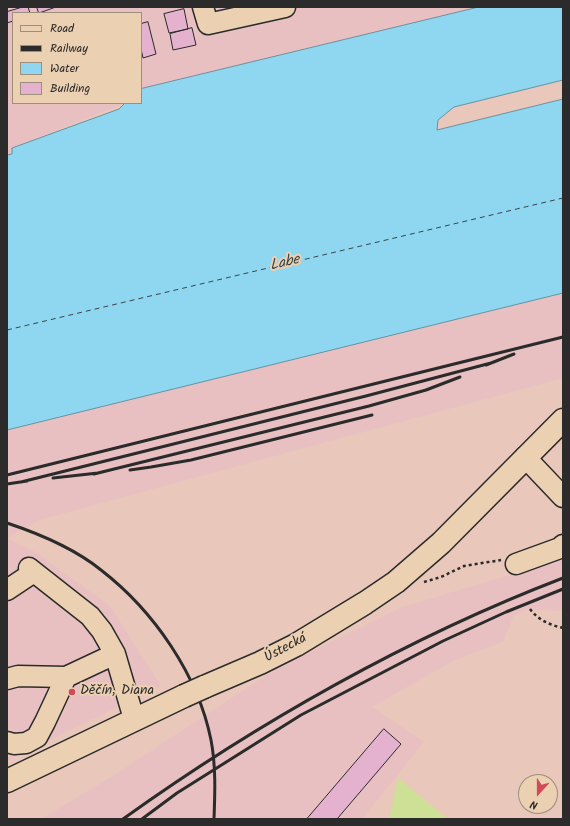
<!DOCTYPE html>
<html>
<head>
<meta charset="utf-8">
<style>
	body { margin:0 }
	#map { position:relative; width:570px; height:826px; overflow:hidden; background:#e9c7bb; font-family:Kalam,sans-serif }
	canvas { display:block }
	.frame { position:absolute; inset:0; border:8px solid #2b2b2b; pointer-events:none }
	.legend { position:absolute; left:12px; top:12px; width:130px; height:92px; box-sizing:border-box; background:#ebd0b2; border:1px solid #9e8e7c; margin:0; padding:5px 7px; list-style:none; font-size:12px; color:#2b2b2b }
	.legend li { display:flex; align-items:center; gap:8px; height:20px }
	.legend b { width:20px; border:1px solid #9e8e7c }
	.north { position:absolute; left:518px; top:774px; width:40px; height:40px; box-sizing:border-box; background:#ebd0b2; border:1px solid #9e8e7c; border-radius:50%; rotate:201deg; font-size:11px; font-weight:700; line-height:16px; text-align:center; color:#2b2b2b }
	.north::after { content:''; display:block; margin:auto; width:14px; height:18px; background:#d1495b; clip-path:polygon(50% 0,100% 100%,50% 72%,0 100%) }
</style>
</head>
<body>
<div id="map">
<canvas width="570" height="826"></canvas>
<div class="frame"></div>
<ul class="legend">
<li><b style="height:5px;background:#ebd0b2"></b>Road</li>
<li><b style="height:5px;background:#2b2b2b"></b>Railway</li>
<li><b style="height:11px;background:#8fd6f0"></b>Water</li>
<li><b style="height:11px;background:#e4b1cf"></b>Building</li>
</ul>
<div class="north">N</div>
</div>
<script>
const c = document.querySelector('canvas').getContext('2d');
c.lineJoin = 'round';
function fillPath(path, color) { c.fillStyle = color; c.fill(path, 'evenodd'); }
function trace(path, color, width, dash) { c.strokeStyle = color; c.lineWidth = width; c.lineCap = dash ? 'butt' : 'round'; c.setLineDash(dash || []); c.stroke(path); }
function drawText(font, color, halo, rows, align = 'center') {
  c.font = font + ' Kalam,sans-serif'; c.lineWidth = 4; c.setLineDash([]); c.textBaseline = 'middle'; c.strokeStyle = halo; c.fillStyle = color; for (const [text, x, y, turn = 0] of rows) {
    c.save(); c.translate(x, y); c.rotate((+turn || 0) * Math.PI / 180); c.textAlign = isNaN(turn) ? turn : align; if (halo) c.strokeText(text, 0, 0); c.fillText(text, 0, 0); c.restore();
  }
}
fillPath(new Path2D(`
	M7 7H479L141 89V13H13V103H125L12 148V154L7 155Z
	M563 293V378L39 520 7 538 37 553 110 606 161 686 7 761V430Z
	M563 553V608L559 611 530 609 514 615 503 642 455 660 372 707 424 742 362 819H41L113 776 274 670 402 607 510 575Z`), '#e8c0c1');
fillPath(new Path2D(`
	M398 778 448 819H389Z`), '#cde095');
const water = new Path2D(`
	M479 7H563V80L454 107 438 120 437 130 563 99V293L7 430V155L12 154V148L119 109 125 103H141V89Z`);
fillPath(water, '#8fd6f0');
trace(water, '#6792a1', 1);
trace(new Path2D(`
	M7 330 563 198`), '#3a4549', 1, [5, 4]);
const building = new Path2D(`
	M23 7H28L30 13H13V21L7 23V12Z
	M37 7H56L39 13Z
	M184 9 188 29 169 33 164 14Z
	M148 22 156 54 143 58 141 49V24Z
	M192 28 196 45 173 50 170 34Z
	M384 729 401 744 337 819H307Z`);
fillPath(building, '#e4b1cf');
trace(building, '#2b2b2b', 1);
const minor = new Path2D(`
	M203 7 208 24 285 7
	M525 457 563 497
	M516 564 560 548 563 545
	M29 568 90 616 102 631 115 654 134 719
	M7 590 34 572
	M7 679 18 676 66 677 115 654
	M7 742 14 744 26 743 37 737 45 722 66 677`);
const major = new Path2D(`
	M204 687 260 663 296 645 365 603 396 582 441 543 563 420
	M7 781 184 696`);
trace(minor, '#2b2b2b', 23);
trace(major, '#2b2b2b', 25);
trace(new Path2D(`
	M424 582 441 577 464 566 501 560
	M530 609C538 620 550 625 563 628`), '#2b2b2b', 2.5, [3, 3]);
trace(minor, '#ebd0b2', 20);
trace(major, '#ebd0b2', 22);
trace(new Path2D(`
	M486 365 514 354
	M130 470 151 467 191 460 372 415
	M94 474 369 406 426 390 460 377
	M7 475 563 337
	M53 478 98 473
	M21 482 366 396 491 363
	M7 484 27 481
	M7 523C40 534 74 548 101 570 154 611 198 675 211 740 216 766 215 793 214 819
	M123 819C257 723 409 637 563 578
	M142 819 177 793 301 715 443 641 506 612 563 589`), '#2b2b2b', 3);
const majorBridge = new Path2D(`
	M184 696 204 687`);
trace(majorBridge, '#2b2b2b', 25, []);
trace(majorBridge, '#ebd0b2', 22);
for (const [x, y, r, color] of [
	[72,692,4,"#d1495b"]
]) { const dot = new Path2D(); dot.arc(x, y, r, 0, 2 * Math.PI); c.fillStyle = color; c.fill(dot); trace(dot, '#ebd0b2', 1.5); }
drawText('14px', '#2b2b2b', '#ebd0b2', [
	["Ústecká",286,649,-28]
]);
drawText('14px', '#2b2b2b', '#ebd0b2', [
	["Děčín, Diana",80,692]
], 'left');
drawText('italic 15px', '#3a4549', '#ebd0b2', [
	["Labe",285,264,-13]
]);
</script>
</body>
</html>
